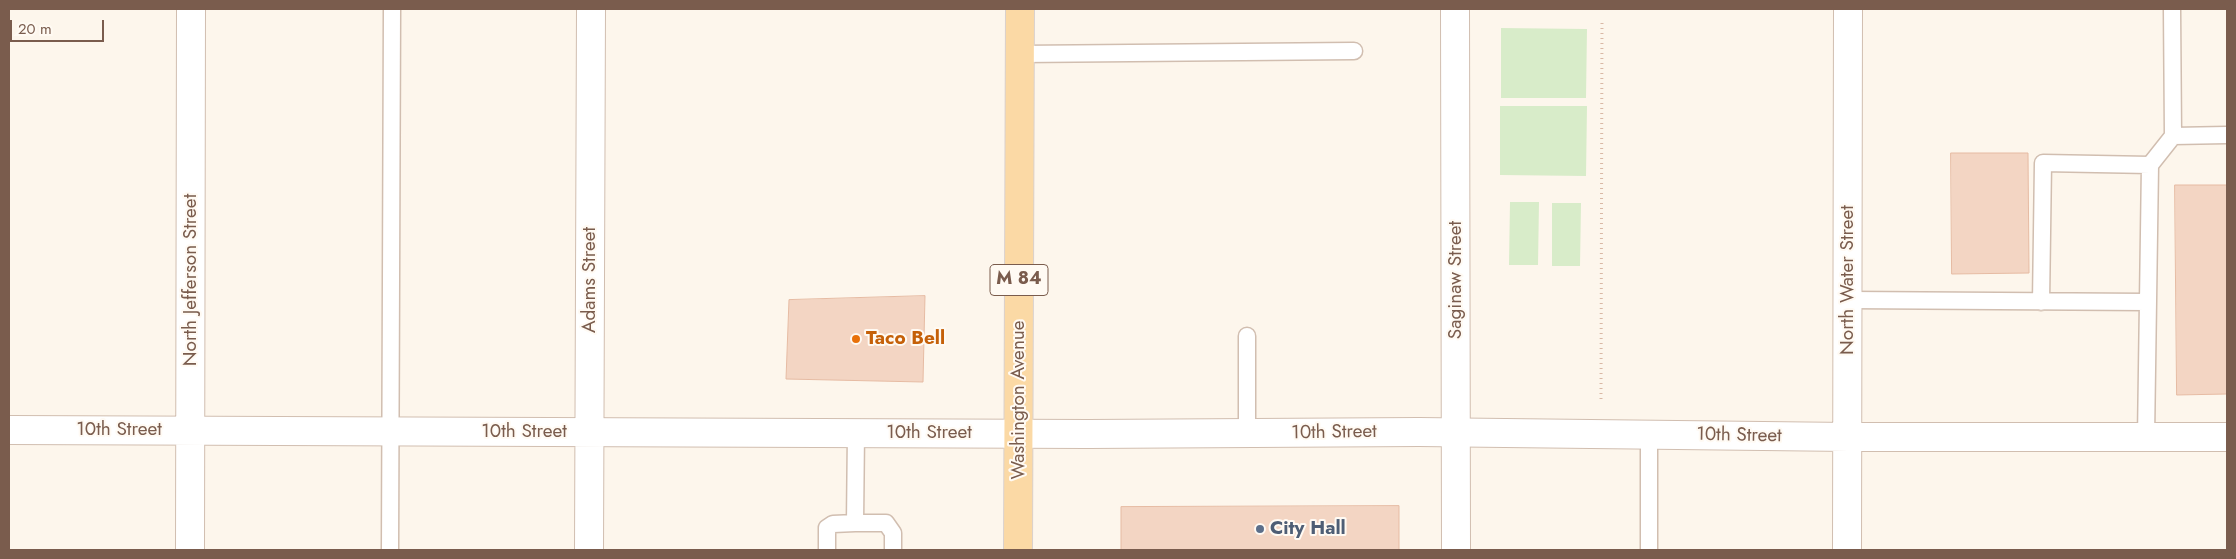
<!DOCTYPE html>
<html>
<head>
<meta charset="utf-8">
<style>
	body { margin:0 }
	#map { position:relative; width:2236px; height:559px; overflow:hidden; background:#fdf6ec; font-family:Jost,sans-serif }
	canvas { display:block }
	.frame { position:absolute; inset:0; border:10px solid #7a5c4d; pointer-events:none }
	.scale { position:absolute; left:10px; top:20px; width:94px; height:22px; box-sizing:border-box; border:2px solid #7a5c4d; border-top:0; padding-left:6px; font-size:15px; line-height:18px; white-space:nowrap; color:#7a5c4d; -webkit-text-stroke:4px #fffaf3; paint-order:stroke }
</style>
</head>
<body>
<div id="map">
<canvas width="2236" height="559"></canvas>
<div class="frame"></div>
<div class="scale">20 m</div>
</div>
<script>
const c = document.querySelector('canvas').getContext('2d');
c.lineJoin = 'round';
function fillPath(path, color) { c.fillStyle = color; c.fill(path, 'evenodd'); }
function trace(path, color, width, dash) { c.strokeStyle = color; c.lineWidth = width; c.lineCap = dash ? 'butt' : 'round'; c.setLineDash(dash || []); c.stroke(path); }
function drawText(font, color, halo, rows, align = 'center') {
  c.font = font + ' Jost,sans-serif'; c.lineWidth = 4; c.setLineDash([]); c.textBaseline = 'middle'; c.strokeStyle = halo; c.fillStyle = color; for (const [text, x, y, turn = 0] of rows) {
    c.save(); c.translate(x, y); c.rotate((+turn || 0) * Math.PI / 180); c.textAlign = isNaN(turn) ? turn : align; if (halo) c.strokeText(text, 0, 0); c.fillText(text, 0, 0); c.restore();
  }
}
fillPath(new Path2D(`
	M1501 28 1587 29 1586 98H1501Z
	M1500 106H1587L1586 176 1500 175Z
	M1510 202H1539L1538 265H1509Z
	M1552 203H1581L1580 266H1552Z`), '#d8ecc9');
const building = new Path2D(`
	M1951 153H2028L2029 273 1952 274Z
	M2175 185H2227V394L2177 395Z
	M925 296 923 382 786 379 789 300Z
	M1399 506V550H1121V507Z`);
fillPath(building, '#f3d5c3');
trace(building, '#e6bba3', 1);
const service = new Path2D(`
	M2172 9 2173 136 2227 135
	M1020 54 1354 51
	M1848 300 2147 302
	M2041 302 2043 163 2150 165
	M856 432 855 523H886L893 533V550
	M1247 434V336
	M1649 435V550
	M2146 437 2150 165 2173 136
	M390 550 392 9
	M827 550V528L833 524 855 523`);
const minor = new Path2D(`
	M9 430 1088 434 1419 432 1849 437H2227
	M190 550 191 9
	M589 550 591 9
	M1847 550 1848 9`);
const tertiary = new Path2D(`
	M1455 9 1456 550`);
const primary = new Path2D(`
	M1018 550 1020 9`);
trace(service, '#d1beb0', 19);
trace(minor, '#d1beb0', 30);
trace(tertiary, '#d1beb0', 30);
trace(primary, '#dad1cd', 30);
trace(new Path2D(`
	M1601 399 1602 20`), '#d9b8a5', 3, [1, 4]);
trace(service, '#fff', 16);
trace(minor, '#fff', 28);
trace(tertiary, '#fff', 28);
trace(primary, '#fbd9a5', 28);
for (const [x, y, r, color] of [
	[856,339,5,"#e8710a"],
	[1260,529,5,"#5c6f8a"]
]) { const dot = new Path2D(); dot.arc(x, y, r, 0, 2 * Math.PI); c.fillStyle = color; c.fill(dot); trace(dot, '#fffaf3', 2); }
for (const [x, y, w] of [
	[1019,280,58]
]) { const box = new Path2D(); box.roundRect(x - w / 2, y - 15.5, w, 31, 4); c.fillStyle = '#fffaf3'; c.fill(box); trace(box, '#7a5c4d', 1); }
drawText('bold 18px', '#7a5c4d', null, [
	["M 84",1019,280]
]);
drawText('19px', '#7a5c4d', '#fffaf3', [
	["North Jefferson Street",191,280,-90],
	["Adams Street",590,280,-90],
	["Saginaw Street",1456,280,-90],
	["North Water Street",1848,280,-90],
	["Washington Avenue",1019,400,-90],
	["10th Street",119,430],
	["10th Street",524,432],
	["10th Street",929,433],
	["10th Street",1334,433,-1],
	["10th Street",1739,436,1]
]);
drawText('bold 19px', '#c56008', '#fffaf3', [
	["Taco Bell",866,339]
], 'left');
drawText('bold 19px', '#4e5e75', '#fffaf3', [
	["City Hall",1270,529]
], 'left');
</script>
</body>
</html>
